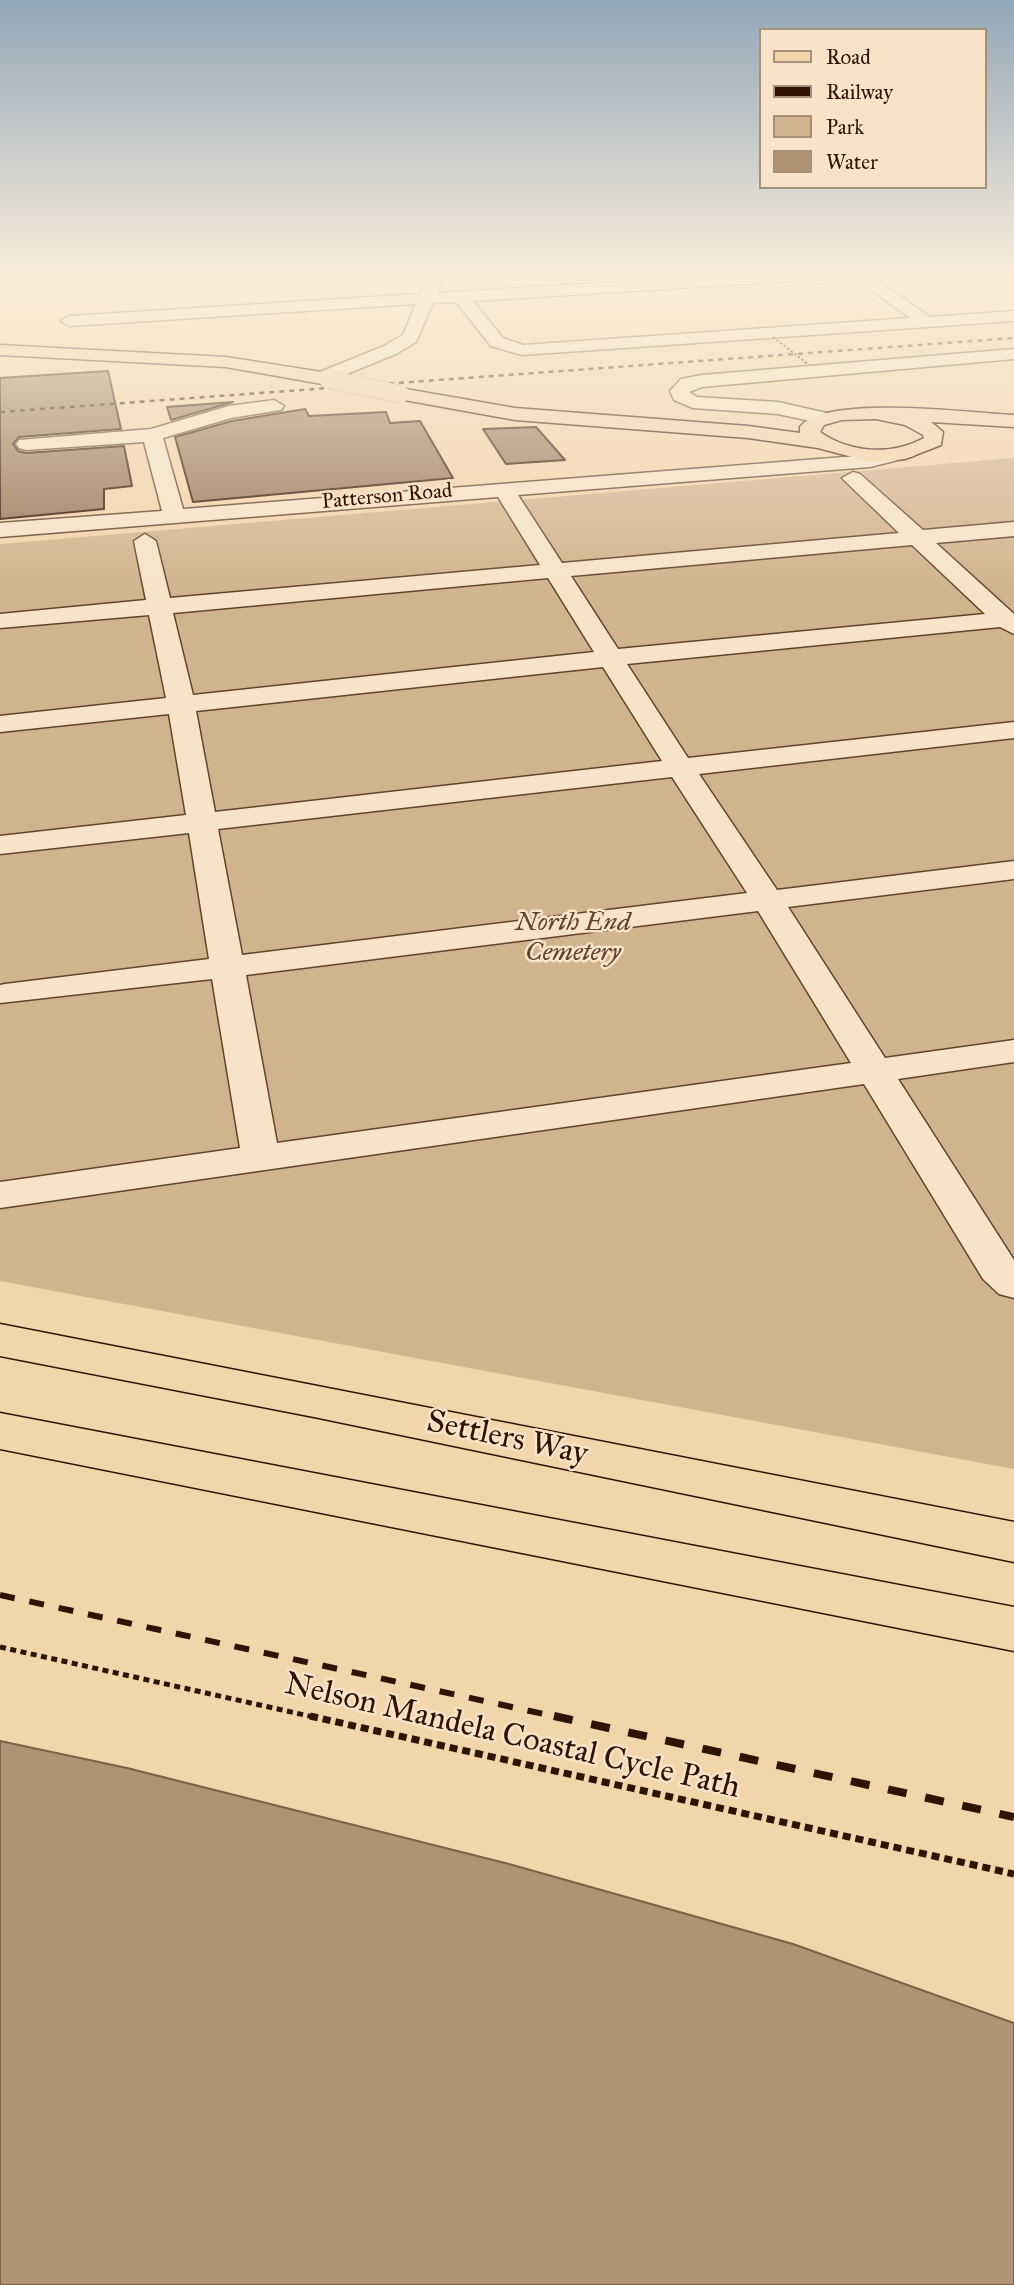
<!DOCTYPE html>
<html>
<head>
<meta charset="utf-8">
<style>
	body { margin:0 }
	#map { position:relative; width:1014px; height:2285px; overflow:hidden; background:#f2d5ab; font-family:"IM FELL Great Primer",serif }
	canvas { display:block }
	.legend { position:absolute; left:759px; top:28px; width:228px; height:161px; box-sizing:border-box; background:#f7e4c8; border:2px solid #a79079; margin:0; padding:9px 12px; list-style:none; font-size:21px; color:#301302 }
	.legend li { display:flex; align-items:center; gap:14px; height:35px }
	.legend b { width:35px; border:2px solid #a79079 }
</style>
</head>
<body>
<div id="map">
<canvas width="1014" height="2285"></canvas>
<ul class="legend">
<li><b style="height:9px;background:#f2d5ab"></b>Road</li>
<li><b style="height:9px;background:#301302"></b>Railway</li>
<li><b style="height:19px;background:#d1b48e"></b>Park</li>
<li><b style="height:19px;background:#b09372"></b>Water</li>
</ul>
</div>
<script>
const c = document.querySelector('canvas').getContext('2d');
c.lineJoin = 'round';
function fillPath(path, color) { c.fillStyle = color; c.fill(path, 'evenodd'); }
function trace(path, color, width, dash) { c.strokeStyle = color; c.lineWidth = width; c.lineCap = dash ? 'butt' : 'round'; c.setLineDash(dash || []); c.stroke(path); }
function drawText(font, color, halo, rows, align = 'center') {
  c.font = font + ' "IM FELL Great Primer",serif'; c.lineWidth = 5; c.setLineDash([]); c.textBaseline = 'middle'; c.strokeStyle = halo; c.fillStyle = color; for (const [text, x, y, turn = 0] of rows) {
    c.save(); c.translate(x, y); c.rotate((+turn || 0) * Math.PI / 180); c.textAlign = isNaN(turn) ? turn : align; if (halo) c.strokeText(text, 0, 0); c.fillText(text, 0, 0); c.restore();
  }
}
fillPath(new Path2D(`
	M1014 458V1469L0 1281V544Z`), '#d1b48e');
const water = new Path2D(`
	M0 1741 127 1768 509 1864 793 1944 1014 2023V2285H0Z`);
fillPath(water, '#b09372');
trace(water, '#7d6045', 2);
const building = new Path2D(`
	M108 371 121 429 19 437 13 444 18 451 26 453 124 446 132 486 104 489V509L0 519V378Z
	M233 402 171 420 167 407Z
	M305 409 309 416 386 412 390 423 420 421 453 478 193 502 175 437 232 421Z
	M536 427 565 460 506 464 483 429Z`);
fillPath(building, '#95785a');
trace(building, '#301302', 2);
const minor = new Path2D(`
	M435 274 443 279 437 293 746 274H834L826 279 473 301 503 338 523 345 910 318 849 274H868L930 317 1014 311V321L522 355 491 346 456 302 433 303 416 342 396 354 322 384 313 378 315 374 384 346 403 335 416 304 69 326 61 321 69 316 420 294 429 276Z
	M1014 349V359L702 387 689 392 697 397 778 402 831 414 834 418 831 422 824 424 778 414 693 408 674 400 670 391 681 379 702 375Z
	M274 400 284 406 281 410 231 418 163 438 183 509 870 455 907 446 914 448 917 452 914 456 870 467 518 495 562 563 899 533 846 482 842 478 853 472 860 474 923 530 1014 522V536L936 543 1014 614V634L1000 627 627 664 688 758 1014 722V738L699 774 777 890 1014 861V879L788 907 885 1058 1014 1040V1062L898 1079 1014 1260V1298L999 1294 983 1279 864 1084 0 1208V1182L240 1148 212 979 0 1003V985L5 984 209 959 189 833 0 854V836L186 815 169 714 0 732V716L166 698 149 615 0 628V614L146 600 134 541 145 534 156 541 170 598 540 565 498 497 0 537V523L162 511 144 442 26 450 19 448 16 444 19 440 151 429 229 406ZM912 545 985 614 618 649 571 576ZM548 578 594 652 193 695 173 613ZM603 667 662 761 215 812 196 711ZM672 777 747 893 242 955 218 829ZM758 911 851 1063 277 1143 246 975Z`);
const major = new Path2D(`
	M0 345 226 357 328 373 337 379 328 385 226 367 0 355Z
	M400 388 515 408 748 426 800 433V427C824 394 972 413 1014 415V427L931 422 943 432 941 445 905 459 871 462 818 448 748 438 515 420 393 398 391 394 393 390ZM876 419 905 425 923 435 924 438C891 456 850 453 820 432L824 425 842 420Z`);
const highway = new Path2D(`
	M0 1324 1014 1522V1562L314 1417 0 1356Z
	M0 1413 1014 1607V1651L0 1449Z`);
trace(minor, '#60442c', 3);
trace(major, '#301302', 3);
trace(highway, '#301302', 3);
trace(new Path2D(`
	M0 1647 318 1718`), '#301302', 5, [6, 4.5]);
trace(new Path2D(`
	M310 1716 1014 1874`), '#301302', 7, [8, 5]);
fillPath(minor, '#f7e4c8');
fillPath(major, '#f2d5ab');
fillPath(highway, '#f2d5ab');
trace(new Path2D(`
	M0 412 1014 338`), '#301302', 2.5, [5, 5]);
trace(new Path2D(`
	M0 1595 562 1718`), '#301302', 6, [15, 15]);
trace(new Path2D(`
	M554 1716 1014 1817`), '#301302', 8, [19, 19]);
const majorBridge = new Path2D(`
	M328 379 400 394`);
trace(majorBridge, '#301302', 18, []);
trace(new Path2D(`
	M773 337 809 365`), '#301302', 2, [2.5, 2]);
trace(majorBridge, '#f2d5ab', 18);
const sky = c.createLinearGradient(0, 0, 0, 594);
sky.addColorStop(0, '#91a7b9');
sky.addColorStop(0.46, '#f9ecd9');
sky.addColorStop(1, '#f9ecd900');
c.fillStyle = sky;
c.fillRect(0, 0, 1014, 594);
drawText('21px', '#301302', '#f7e4c8', [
	["Patterson Road",387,497,-5]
]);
drawText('italic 26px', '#60432c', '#f7e4c8', [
	["North End",573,924],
	["Cemetery",573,954]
]);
drawText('32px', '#301302', '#f7e4c8', [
	["Settlers Way",507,1439,12],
	["Nelson Mandela Coastal Cycle Path",512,1737,13]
]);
</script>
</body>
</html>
